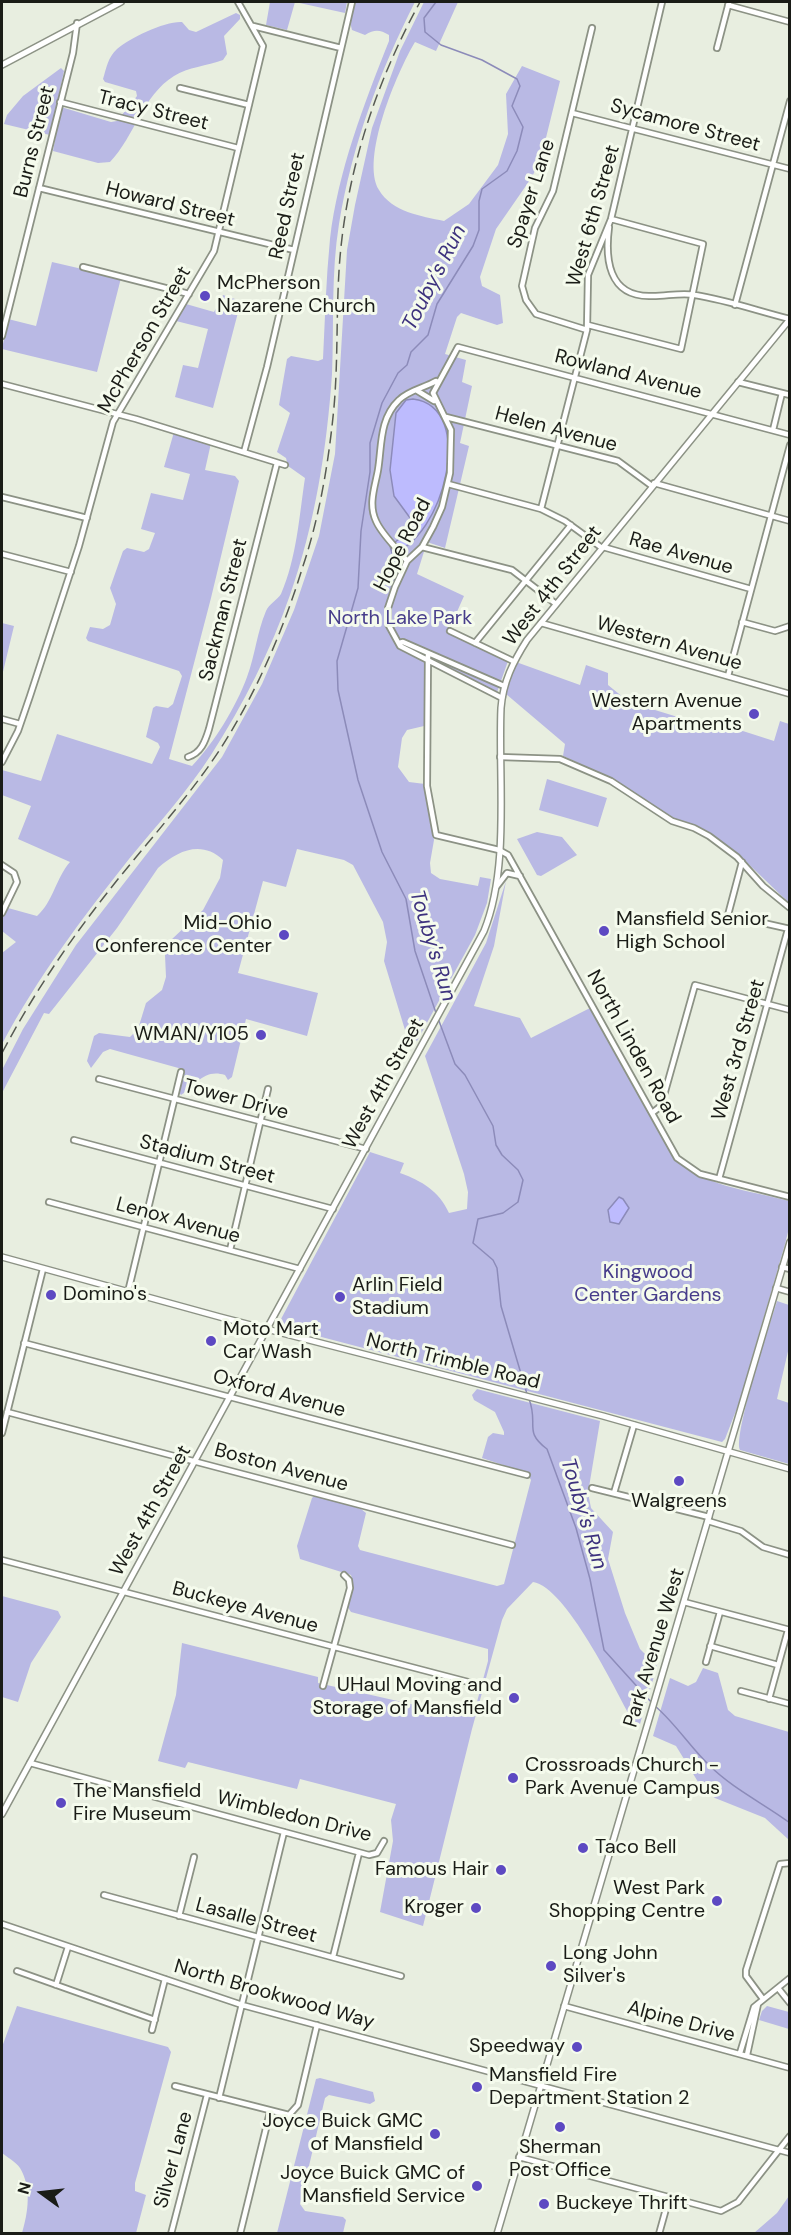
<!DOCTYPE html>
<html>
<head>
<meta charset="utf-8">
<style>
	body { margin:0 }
	#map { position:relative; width:791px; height:2235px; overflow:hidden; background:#e8eee0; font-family:"DM Sans",sans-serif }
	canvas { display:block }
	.frame { position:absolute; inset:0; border:3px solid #1a1c17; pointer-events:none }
	.north { position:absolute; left:12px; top:2163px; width:60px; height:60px; -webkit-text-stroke:4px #f5fbed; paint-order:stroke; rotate:285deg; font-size:16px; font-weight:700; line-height:24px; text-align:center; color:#1a1c17 }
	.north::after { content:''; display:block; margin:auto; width:21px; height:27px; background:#1a1c17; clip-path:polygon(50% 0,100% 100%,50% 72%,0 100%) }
</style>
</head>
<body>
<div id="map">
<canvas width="791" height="2235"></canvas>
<div class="frame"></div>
<div class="north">N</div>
</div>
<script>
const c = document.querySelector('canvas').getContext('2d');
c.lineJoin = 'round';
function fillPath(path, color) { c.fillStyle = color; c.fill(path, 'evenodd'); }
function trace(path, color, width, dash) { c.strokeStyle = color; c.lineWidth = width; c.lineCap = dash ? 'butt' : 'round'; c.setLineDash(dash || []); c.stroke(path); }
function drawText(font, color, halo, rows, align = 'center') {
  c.font = font + ' "DM Sans",sans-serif'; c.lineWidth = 6; c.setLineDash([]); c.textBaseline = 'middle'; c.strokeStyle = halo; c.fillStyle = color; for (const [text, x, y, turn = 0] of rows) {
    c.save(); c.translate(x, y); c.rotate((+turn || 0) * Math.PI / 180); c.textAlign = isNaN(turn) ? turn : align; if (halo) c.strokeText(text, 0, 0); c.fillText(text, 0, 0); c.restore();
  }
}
fillPath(new Path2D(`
	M270 2H347L345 13 295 2 287 30 266 25Z
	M354 2H415C379 73 352 145 339 224 331 273 334 324 332 374 327 448 315 524 290 595 271 650 243 705 211 755 187 792 157 825 129 859 83 917 37 978 2 1044V953L16 942 2 931V919L8 908 37 916C53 902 56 878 70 862L18 839 31 806 2 795V770L41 781 57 734 152 764 160 747 158 743 146 737 153 708 156 706 168 708 173 704 182 676 179 671 88 641 86 638 90 627 103 629 110 625 116 604 110 588 123 551 127 548 144 552 149 549 155 533 141 529 151 493 183 500 190 474 164 467 174 432 211 443 205 470 235 476 239 481 211 598 169 759 192 766C214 743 236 707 247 677 255 656 257 632 266 611 269 604 277 600 281 594 297 557 299 517 305 478L288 466 286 458 277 452 290 413 279 405 287 359 291 356 318 361 323 359C325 319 326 279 330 239 338 171 364 104 389 41V35C380 30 375 29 365 35L352 30 350 22Z
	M424 2H458L436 51 415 42C397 72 360 159 379 190 392 212 421 216 444 221L469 204 498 165 508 134 506 94 522 66 560 81 541 158 532 177 496 229 480 277 482 286 500 295 503 323 497 325 461 313 457 317 445 354 466 360 462 382 472 386 460 443 469 446 445 548 427 542 417 574 464 596 448 632 508 661 495 698 425 661 424 726 407 730 402 738 398 767 409 782 425 784 434 840 430 863 431 873 440 879 478 886 480 877 491 879 487 903 475 935 417 1041 405 1030 384 961 387 942 383 922 353 865 344 860 297 849 286 887 263 881 238 973 318 993 307 1036 246 1019 232 1077 228 1080 225 1075C204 1068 195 1086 181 1095L179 1092 182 1069 110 1049 103 1052 91 1068 87 1061 94 1036 99 1033 130 1037 138 1029 146 1003 162 990 166 977 165 955 171 940 203 910 220 878 223 860C202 840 178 850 158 868L117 928 49 1014 44 1013 2 1093V1070L23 1029 76 945 222 757 262 684 294 610 319 536 335 454 347 250 355 205 372 128 400 51Z
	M236 13 240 15V19L224 36 227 54 223 60C207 66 188 67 174 76 142 96 135 136 110 162L98 163 53 151 61 107 111 122 117 121 137 96 136 91 105 82 103 79C106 69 108 57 117 49 130 38 165 21 182 22L189 30 196 32Z
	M61 68 64 71 50 135 4 124 7 115 23 96Z
	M52 262 121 278 97 372 2 349 8 319 36 326Z
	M223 295 241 301 213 408 175 397 183 365 198 368 208 329 176 321 186 304 214 312Z
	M2 623 14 626 2 676Z
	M516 662 580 685 586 665 608 673V685L629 702 707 726 721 724 774 741 780 721 789 724V903L736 852 703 829 673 818 613 779 563 756 565 744 506 694Z
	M547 779 607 798 598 827 539 810Z
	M537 832 562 837 577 855 541 876 537 875 517 839Z
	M506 881 494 946 474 1006 520 1018 531 1038 590 1008 671 1154C694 1185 753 1191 789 1201V1228L785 1244 739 1403 725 1439 722 1442 291 1329 284 1325 281 1319 370 1152 404 1163 400 1173C422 1181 439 1191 449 1213L467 1209 468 1192 464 1174 425 1056 486 943Z
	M777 1301 789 1305V1347L777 1399 789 1403V1464L740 1450C733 1435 770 1324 777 1301Z
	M477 1389 600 1421 588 1493 591 1508 613 1532 608 1559 625 1613 640 1649 657 1666 640 1724 632 1720C615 1689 566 1587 533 1582L507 1609 502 1620 472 1729 423 1926 380 1912 393 1841 391 1820 396 1804 300 1779 297 1789 188 1762 185 1768 158 1761 176 1695 182 1643 318 1677V1683L433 1709 444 1707 474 1713 488 1661V1649L351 1612 347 1606 353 1582 351 1575 300 1559 297 1546 312 1498 315 1495 361 1509 366 1513 358 1546 360 1550 497 1586 504 1584 531 1480 527 1473 482 1458 488 1437 493 1433 504 1435V1432L495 1412 474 1400 472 1395Z
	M2 1596 58 1611 61 1617 31 1663 18 1702 2 1697Z
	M703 1668 718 1673 728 1710 735 1716 789 1732V1840L765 1818 715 1798 703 1790 676 1746 653 1736 670 1678 688 1686 696 1682Z
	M17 2006 168 2047 171 2052 135 2183V2191L146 2195 136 2233H22C28 2213 32 2188 20 2168 16 2162 7 2157 2 2153V2047Z
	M767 2006 789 2012V2029L759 2020 762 2011Z
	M320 2078 373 2092 375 2101 370 2104 329 2095 325 2098 300 2204 305 2211 343 2217 346 2220 343 2233H277L316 2079Z
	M789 2196V2233H754L777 2213Z`), '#b9b9e4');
const water = new Path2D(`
	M413 399C478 407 443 540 392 553L390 546 416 526 394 496 390 470 396 413 406 400Z
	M619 1197 623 1199 629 1208 619 1224 610 1222 608 1210Z`);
fillPath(water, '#bdbbfe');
trace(water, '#8c8bb9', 1.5);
trace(new Path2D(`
	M436 2 424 18 425 32 441 45 482 60 517 79 520 86 512 106 523 127 517 151 507 171 482 189 479 201V230L473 246 437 304 428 335 411 352 407 365 398 373 382 403 370 443V472L361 531 358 588 337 661 338 690 358 780 382 852 406 899 415 951 436 1013
	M439 1021 455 1064 465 1075 493 1126 496 1145 502 1155 518 1170 523 1180 518 1202 503 1213 478 1219 473 1243 493 1260 497 1268 501 1306 527 1394
	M529 1399C539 1425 523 1431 547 1449L576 1528 590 1579 604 1650 652 1703
	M655 1706C676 1724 690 1747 709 1765 733 1789 763 1803 790 1823`), '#8c8bb9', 1.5);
const minor = new Path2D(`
	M728 5 790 22
	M253 26 341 48
	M717 48 729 2
	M180 88 249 105
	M60 102 238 148
	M572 113 790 169
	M39 188 294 250
	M609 227C605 258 608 296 649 296 664 297 680 292 695 295 727 300 758 311 790 319
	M83 267 189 294
	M735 305 790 101
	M588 325 681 349 703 244 611 219
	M587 330 536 314 526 300 522 286 535 228 553 191 592 28
	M2 336 73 53 77 23
	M738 382 790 395
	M2 384 136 419 285 465
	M416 390 434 401
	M446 417 618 461 652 486
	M773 430 782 393
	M244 452 267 367 352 2
	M654 483 790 521
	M448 484 541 509 565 521 602 548
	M2 497 87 518
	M541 509 587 330 588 275 611 219 662 2
	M422 547 512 570 556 604
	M603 547 751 589
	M2 554 71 572
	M407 561C397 548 382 535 376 521 368 504 375 487 378 470 382 446 379 419 399 400 409 390 424 388 436 381
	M742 622 775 631 790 626
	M541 623 790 694
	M450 631 513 661
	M399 643 403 642 504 686
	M475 643 571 525
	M428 654 427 786 436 835 499 850 508 855 677 1158 700 1174 790 1197
	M728 676 790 445
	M502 698 400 646 388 624V608L395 587 407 561 422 547 433 527 442 507 450 473 451 430 433 393 458 347 790 435
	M2 719 20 724
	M188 757C201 753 205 742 209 729L277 463
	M500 757 560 759 611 781 672 821 694 828 709 836 737 857 763 886 790 908
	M2 762 18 731 30 696 79 546 113 422 214 251 263 46 238 2
	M742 862 728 915 790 929
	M2 865 14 873 17 882 2 913
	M497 886 507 873 520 876
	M99 1079 366 1149
	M652 1113 661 1106 695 985 790 1010
	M74 1140 333 1209
	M719 1179 788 929
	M49 1202 300 1269
	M230 1250 268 1089
	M782 1267 790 1269
	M776 1288 790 1292
	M128 1292 181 1072
	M24 1343 527 1475
	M7 1412 512 1545
	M2 1433 43 1269
	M592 1488 709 1517
	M614 1493 634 1425
	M708 1521 741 1531 763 1547 790 1555
	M2 1560 480 1685
	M684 1602 790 1630
	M710 1646 778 1665
	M706 1662 720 1612
	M323 1686 350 1588 349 1580 344 1575
	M741 1691 790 1704
	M769 1699 788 1630
	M30 1763 369 1855 377 1853 384 1841
	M104 1895 401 1976
	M179 1916 194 1857
	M2 1924 242 2005 790 2153
	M333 1957 359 1853
	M17 1971 155 2020
	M56 1985 68 1947
	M778 1988 790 2003
	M763 1999 746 1976V1970L780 1864 790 1863
	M564 2006 790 2068
	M152 2030 165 1979
	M740 2053 754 2007 790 1978
	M747 2055 758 2004
	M175 2086 289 2115 298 2105 317 2025
	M219 2098 284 1832
	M519 2157 721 2211 738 2202 790 2136
	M171 2234 207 2095
	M240 2234 270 2112
	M659 2234 669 2198`);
const major = new Path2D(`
	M2 65 121 2
	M2 1257 220 1317 603 1416 790 1469
	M2 1814 484 931C510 867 498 777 501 708 503 682 513 662 527 640L790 319
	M497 2234 790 1242`);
trace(minor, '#8c9285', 8);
trace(major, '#8c9285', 8);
trace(minor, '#fff', 4.5);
trace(major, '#fff', 5);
trace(new Path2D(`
	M2 1053C30 1000 63 950 100 902 139 851 183 805 219 751 256 694 283 631 303 566 320 515 329 460 334 407 339 350 335 294 342 238 352 155 380 75 420 2`), '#575a53', 1.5, [12, 6]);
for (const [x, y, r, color] of [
	[205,296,6,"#5d49c2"],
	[754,714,6,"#5d49c2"],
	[604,931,6,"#5d49c2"],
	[284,935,6,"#5d49c2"],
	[261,1035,6,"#5d49c2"],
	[51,1295,6,"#5d49c2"],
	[340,1297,6,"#5d49c2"],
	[211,1341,6,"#5d49c2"],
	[679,1481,6,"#5d49c2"],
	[514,1698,6,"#5d49c2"],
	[513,1778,6,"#5d49c2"],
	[61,1803,6,"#5d49c2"],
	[583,1848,6,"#5d49c2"],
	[501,1870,6,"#5d49c2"],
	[717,1901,6,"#5d49c2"],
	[476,1908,6,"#5d49c2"],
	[551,1966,6,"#5d49c2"],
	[577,2047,6,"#5d49c2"],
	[477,2087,6,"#5d49c2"],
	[560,2127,6,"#5d49c2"],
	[435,2134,6,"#5d49c2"],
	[477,2186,6,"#5d49c2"],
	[544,2204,6,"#5d49c2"]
]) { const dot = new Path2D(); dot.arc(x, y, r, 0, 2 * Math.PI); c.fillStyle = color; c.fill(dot); trace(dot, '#f5fbed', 2); }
drawText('20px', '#1a1c17', '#f5fbed', [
	["Tracy Street",153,111,14],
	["Sycamore Street",685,126,15],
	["Burns Street",35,142,-76],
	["Spayer Lane",532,194,-72],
	["Howard Street",170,205,14],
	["Reed Street",288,206,-78],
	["West 6th Street",594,216,-74],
	["McPherson Street",145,340,-60],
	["Rowland Avenue",628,375,14],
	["Helen Avenue",556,430,15],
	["Hope Road",403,545,-63],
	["Rae Avenue",681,554,16],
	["West 4th Street",553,586,-52],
	["Sackman Street",224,610,-76],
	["Western Avenue",669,644,16],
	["North Linden Road",633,1047,61],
	["West 3rd Street",739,1050,-74],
	["West 4th Street",384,1084,-61],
	["Tower Drive",236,1100,15],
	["Stadium Street",207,1160,15],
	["Lenox Avenue",178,1221,15],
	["North Trimble Road",453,1362,14],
	["Oxford Avenue",279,1394,15],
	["Boston Avenue",281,1468,15],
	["West 4th Street",151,1511,-61],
	["Buckeye Avenue",245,1608,15],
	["Park Avenue West",655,1648,-73],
	["Wimbledon Drive",294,1817,14],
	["Lasalle Street",256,1921,15],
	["North Brookwood Way",274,1995,16],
	["Alpine Drive",681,2022,15],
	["Silver Lane",174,2160,-75]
]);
drawText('20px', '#1a1c17', '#f5fbed', [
	["McPherson",217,284],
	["Nazarene Church",217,307],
	["Western Avenue",742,702,"right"],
	["Apartments",742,725,"right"],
	["Mansfield Senior",616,920],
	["High School",616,943],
	["Mid-Ohio",272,924,"right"],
	["Conference Center",272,947,"right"],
	["WMAN/Y105",249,1035,"right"],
	["Arlin Field",352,1286],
	["Stadium",352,1309],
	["Domino's",63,1295],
	["Moto Mart",223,1330],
	["Car Wash",223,1353],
	["Walgreens",679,1502,"center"],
	["UHaul Moving and",502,1686,"right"],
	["Storage of Mansfield",502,1709,"right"],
	["Crossroads Church -",525,1766],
	["Park Avenue Campus",525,1789],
	["The Mansfield",73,1792],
	["Fire Museum",73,1815],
	["Taco Bell",595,1848],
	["Famous Hair",489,1870,"right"],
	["West Park",705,1889,"right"],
	["Shopping Centre",705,1912,"right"],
	["Kroger",464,1908,"right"],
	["Long John",563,1954],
	["Silver's",563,1977],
	["Speedway",565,2047,"right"],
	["Mansfield Fire",489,2076],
	["Department Station 2",489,2099],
	["Joyce Buick GMC",423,2122,"right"],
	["of Mansfield",423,2145,"right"],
	["Sherman",560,2148,"center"],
	["Post Office",560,2171,"center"],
	["Joyce Buick GMC of",465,2174,"right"],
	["Mansfield Service",465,2197,"right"],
	["Buckeye Thrift",556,2204]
], 'left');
drawText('20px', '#473d8b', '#f5fbed', [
	["North Lake Park",400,619],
	["Kingwood",648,1273],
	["Center Gardens",648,1296]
]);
drawText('italic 21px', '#3d327e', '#f5fbed', [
	["Touby's Run",435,278,-63],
	["Touby's Run",432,946,73],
	["Touby's Run",583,1514,73]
]);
</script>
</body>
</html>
